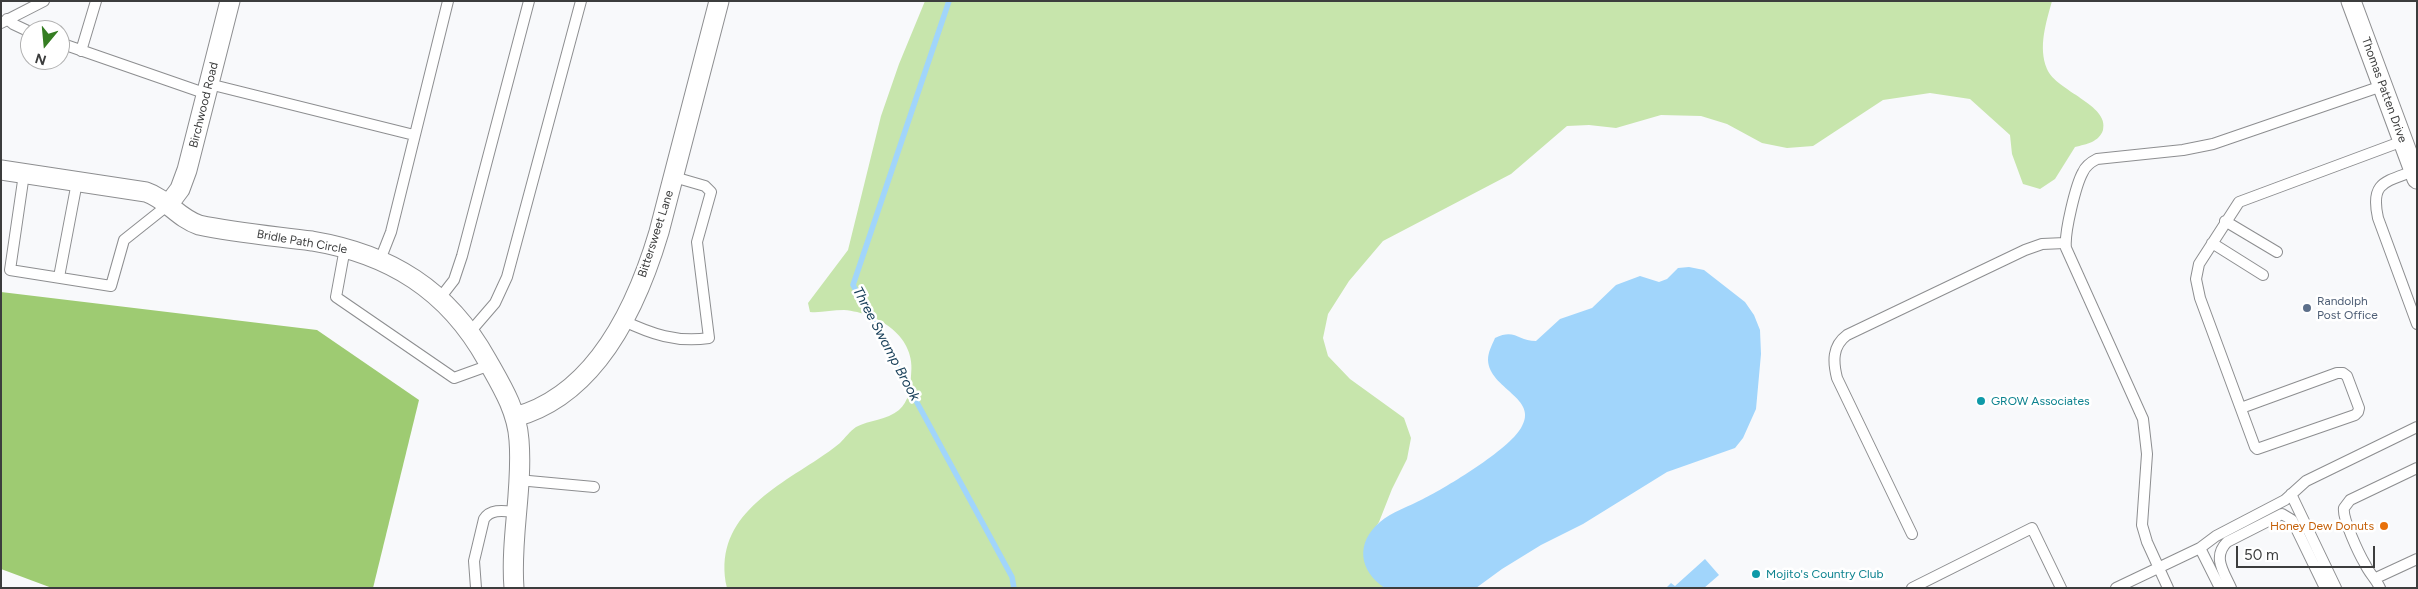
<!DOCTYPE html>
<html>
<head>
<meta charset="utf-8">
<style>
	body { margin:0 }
	#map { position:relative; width:2418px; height:589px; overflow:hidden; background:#f8f9fb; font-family:Figtree,sans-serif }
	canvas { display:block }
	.frame { position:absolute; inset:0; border:2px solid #3c3d3d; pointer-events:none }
	.north { position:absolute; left:20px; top:20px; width:50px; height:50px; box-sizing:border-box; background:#fff; border:1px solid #b1b1b1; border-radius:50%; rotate:197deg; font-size:14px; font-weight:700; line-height:20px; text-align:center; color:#3c3d3d }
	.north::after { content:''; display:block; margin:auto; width:18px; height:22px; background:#357d22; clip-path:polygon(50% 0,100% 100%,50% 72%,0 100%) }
	.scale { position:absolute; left:2236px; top:546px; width:139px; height:22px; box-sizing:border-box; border:2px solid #3c3d3d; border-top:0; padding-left:6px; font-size:15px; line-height:18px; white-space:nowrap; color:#3c3d3d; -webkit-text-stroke:4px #fff; paint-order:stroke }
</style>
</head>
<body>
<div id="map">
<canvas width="2418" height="589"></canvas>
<div class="frame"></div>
<div class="north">N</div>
<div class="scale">50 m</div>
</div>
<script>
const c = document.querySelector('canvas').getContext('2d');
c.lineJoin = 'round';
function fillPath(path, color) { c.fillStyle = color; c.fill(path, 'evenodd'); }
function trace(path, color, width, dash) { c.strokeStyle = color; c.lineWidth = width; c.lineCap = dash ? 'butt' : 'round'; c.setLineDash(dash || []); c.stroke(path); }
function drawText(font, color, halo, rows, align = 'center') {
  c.font = font + ' Figtree,sans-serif'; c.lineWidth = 5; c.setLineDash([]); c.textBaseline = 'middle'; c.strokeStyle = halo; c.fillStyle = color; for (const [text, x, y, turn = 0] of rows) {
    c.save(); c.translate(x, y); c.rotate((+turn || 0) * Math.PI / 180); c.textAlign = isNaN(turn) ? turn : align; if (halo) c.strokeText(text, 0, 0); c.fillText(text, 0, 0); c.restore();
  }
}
fillPath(new Path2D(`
	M925 1H2052C2046 23 2038 47 2047 69 2056 91 2110 105 2103 130 2099 142 2087 144 2075 147L2055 179 2040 189 2023 184 2012 154 2010 135 1970 99 1930 93 1883 100 1813 146 1787 148 1762 143 1727 124 1701 116 1661 115 1616 128 1589 125 1567 126 1511 174 1383 241 1349 281 1328 314 1323 338 1328 356 1350 379 1404 418 1411 438 1407 459 1392 489 1379 522 1370 536 1383 586 1385 588H727C712 520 771 490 818 459 825 454 833 449 840 443 845 438 850 431 856 427 869 420 887 420 899 410 909 401 910 389 911 376 917 337 879 313 844 310 832 310 821 313 810 312L808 303 848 250 881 116 899 64Z`), '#c7e5ac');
fillPath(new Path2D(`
	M1 292 317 330 419 400 373 588H52L1 569Z`), '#9ecb72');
fillPath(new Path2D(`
	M1689 267 1704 270 1745 302 1754 315 1760 330 1761 354 1756 409 1743 438 1735 448 1667 472 1583 524 1541 545 1502 569 1476 588H1385C1359 571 1355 543 1380 522 1391 512 1410 506 1423 499 1447 487 1508 450 1521 428 1540 398 1489 389 1488 360 1488 352 1492 345 1495 338 1515 328 1518 341 1536 341L1560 319 1592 308 1616 285 1640 276 1659 282 1667 279 1678 268Z
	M1705 559 1719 575 1704 588H1666L1671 583 1675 586Z`), '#a1d5fb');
trace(new Path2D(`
	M949 1 853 285 1012 577 1014 588`), '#a1d5fb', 5.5);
const lane = new Path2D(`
	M7 19 13 24 30 32
	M1 23 44 1
	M60 43 207 94
	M81 51 96 1
	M209 84 414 135
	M2414 171C2385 182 2370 182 2378 218L2417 324
	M24 174 10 270 111 286 124 240 168 205
	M2225 221 2277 252
	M2212 243 2263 275
	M345 248 336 297 454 378 490 365
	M380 260 391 232 448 1
	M59 277 77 182
	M440 298 454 280 462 256 529 1
	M622 320C651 334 677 343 709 338L697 242 711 192 705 186 674 177
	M470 332 495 303 507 277 581 1
	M2241 408 2337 373H2343L2347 376 2359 408 2358 412 2355 415 2257 449 2255 447 2200 298 2196 279 2199 264 2239 202 2403 141
	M518 480 594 487
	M2291 494 2336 588
	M1912 534 1837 378C1833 362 1832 346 1847 335L2025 250 2042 244 2065 243
	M2200 548 2220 588
	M2376 578 2417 559
	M476 588 474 561 484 519C491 508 505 511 516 512
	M1912 588 2032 528 2061 588
	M2116 588 2200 548 2216 536 2285 500 2306 481 2417 427
	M2168 588 2147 542 2142 525 2147 454 2143 419 2066 248C2064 233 2076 184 2083 172 2086 165 2091 162 2097 159L2183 150 2213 144 2382 86
	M2231 588C2224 572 2212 557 2227 542L2282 514 2292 520 2325 588
	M2380 588C2376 579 2369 573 2365 564 2359 554 2342 518 2344 508L2350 500 2417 468`);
const street = new Path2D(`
	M2351 1 2417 179
	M1 170 146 192C167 199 178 218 199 225 236 233 274 236 312 241 390 254 448 290 487 360 501 385 517 410 519 440 523 489 510 539 514 588
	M168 205 180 189 187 170 230 1
	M515 417C596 395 637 306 659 232L719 1`);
trace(lane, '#8d8e90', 12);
trace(street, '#8d8e90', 21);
trace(lane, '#fff', 10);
trace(street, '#fff', 19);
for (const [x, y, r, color] of [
	[2307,308,5,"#5c6f8a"],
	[1981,401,5,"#0f9aa8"],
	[2384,526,5,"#e8710a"],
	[1756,574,5,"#0f9aa8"]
]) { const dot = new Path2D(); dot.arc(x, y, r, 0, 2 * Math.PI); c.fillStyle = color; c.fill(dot); trace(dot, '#fff', 2); }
drawText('12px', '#3c3d3d', '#fff', [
	["Thomas Patten Drive",2384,90,70],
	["Birchwood Road",204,105,-76],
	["Bittersweet Lane",656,234,-72],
	["Bridle Path Circle",302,242,10]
]);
drawText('12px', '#4e5e75', '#fff', [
	["Randolph",2317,301],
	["Post Office",2317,315]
], 'left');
drawText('12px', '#0d838f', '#fff', [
	["GROW Associates",1991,401],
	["Mojito's Country Club",1766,574]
], 'left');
drawText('12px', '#c56008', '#fff', [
	["Honey Dew Donuts",2374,526]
], 'right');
drawText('italic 14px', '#19405a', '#fff', [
	["Three Swamp Brook",886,344,62]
]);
</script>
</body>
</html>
